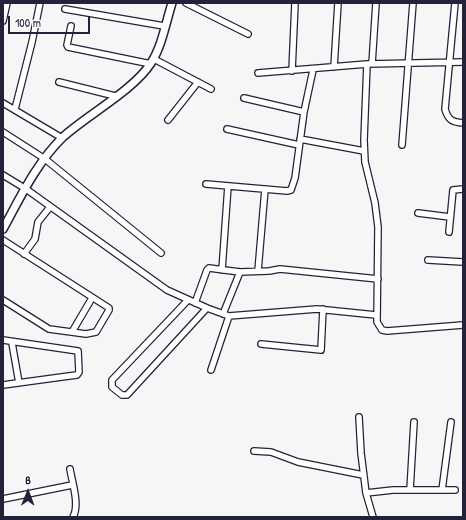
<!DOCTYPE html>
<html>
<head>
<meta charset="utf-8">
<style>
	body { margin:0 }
	#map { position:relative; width:466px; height:520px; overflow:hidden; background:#f6f6f7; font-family:"Patrick Hand",sans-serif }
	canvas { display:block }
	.frame { position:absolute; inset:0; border:4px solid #22223b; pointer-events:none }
	.north { position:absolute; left:8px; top:472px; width:40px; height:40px; -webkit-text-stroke:3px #fff; paint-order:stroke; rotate:1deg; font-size:11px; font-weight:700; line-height:16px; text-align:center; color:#22223b }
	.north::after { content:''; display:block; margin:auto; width:14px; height:18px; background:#22223b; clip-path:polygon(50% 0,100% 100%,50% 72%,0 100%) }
	.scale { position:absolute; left:8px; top:16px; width:82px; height:18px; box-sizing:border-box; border:2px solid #22223b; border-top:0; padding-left:5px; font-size:12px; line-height:14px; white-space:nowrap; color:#22223b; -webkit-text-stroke:3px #fff; paint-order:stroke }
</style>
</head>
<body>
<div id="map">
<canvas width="466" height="520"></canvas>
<div class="frame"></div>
<div class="north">B</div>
<div class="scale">100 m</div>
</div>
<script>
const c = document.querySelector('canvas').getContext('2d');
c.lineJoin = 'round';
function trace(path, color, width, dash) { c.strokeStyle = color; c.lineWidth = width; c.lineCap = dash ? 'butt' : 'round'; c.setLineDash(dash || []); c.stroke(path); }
const minor = new Path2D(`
	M186 3 248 34
	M455 3 445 109C448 120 452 122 463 123
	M65 9 164 26
	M3 21 7 3
	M71 26 67 45 68 47 151 64
	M154 59 211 89
	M367 64 364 140 365 162 375 203 378 227 377 322 382 330 387 331 463 325
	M372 64 376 3
	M334 67 338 3
	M292 71 295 3
	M258 73 367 64 463 62
	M59 82 115 96
	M244 98 304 112
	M3 103 62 138
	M15 109 32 42 40 3
	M168 120 198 82
	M227 129 299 145
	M3 132 45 159 161 253
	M300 139 364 151
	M402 145 413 3
	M3 175 26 189 167 290 207 308 229 316 317 309 376 315
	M206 184 287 191 291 190 295 178 304 112 313 70
	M418 213 450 217
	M449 232 453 190 463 189
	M3 240 109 308V310L96 332 86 334 49 329 3 300
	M24 254 35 239 38 222 50 207
	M428 260 463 262
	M222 270 228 186
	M258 271 265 189
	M188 300 112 380V387L122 395H127L207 308
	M195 303 207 270 209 268 240 272 269 271 280 269 378 279
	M223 314 240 272
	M72 332 92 298
	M3 340 78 351 79 372 77 375 69 376 3 385
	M12 343 19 383
	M261 344 321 350 323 309
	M211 370 229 316
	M359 417 361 453 366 493 393 490H455
	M254 451 271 452 298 462 363 475
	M70 469C72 482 80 505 73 517
	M410 490 414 422
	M442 490 451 422
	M366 493 373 517
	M3 499 72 485`);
const tertiary = new Path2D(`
	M3 229C20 198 37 162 63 137 87 115 134 90 151 63 162 46 166 22 172 3`);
trace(minor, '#22223b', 8);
trace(tertiary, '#22223b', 10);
trace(minor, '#fff', 5.5);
trace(tertiary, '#fff', 7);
</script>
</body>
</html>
